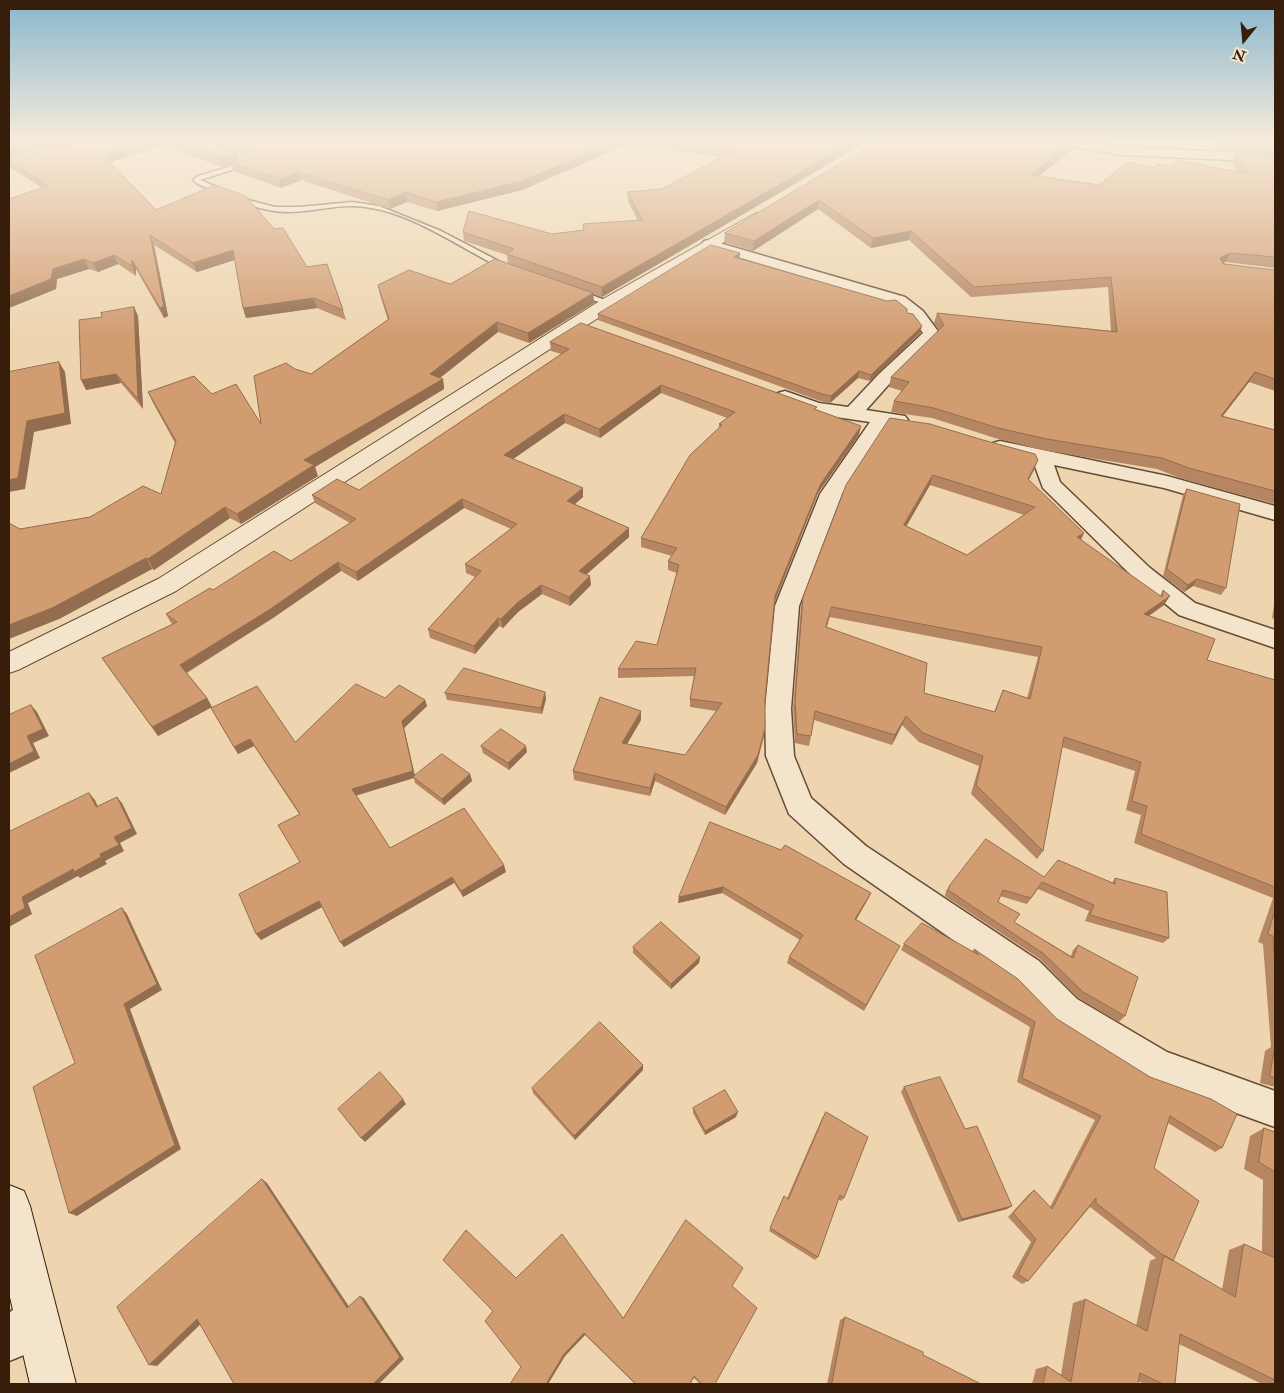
<!DOCTYPE html>
<html>
<head>
<meta charset="utf-8">
<style>
	body { margin:0 }
	#map { position:relative; width:1284px; height:1393px; overflow:hidden; background:#eed5b0; font-family:"IM FELL Double Pica",serif }
	canvas { display:block }
	.frame { position:absolute; inset:0; border:10px solid #371e0b; pointer-events:none }
	.north { position:absolute; left:1219px; top:15px; width:50px; height:50px; -webkit-text-stroke:4px #f4e4cc; paint-order:stroke; rotate:197deg; font-size:14px; font-weight:700; line-height:20px; text-align:center; color:#371e0b }
	.north::after { content:''; display:block; margin:auto; width:18px; height:22px; background:#371e0b; clip-path:polygon(50% 0,100% 100%,50% 72%,0 100%) }
</style>
</head>
<body>
<div id="map">
<canvas width="1284" height="1393"></canvas>
<div class="frame"></div>
<div class="north">N</div>
</div>
<script>
const c = document.querySelector('canvas').getContext('2d');
c.lineJoin = 'round';
function trace(path, color, width, dash) { c.strokeStyle = color; c.lineWidth = width; c.lineCap = dash ? 'butt' : 'round'; c.setLineDash(dash || []); c.stroke(path); }
function fillPath(path, color) { c.fillStyle = color; c.fill(path, 'evenodd'); }
const service = new Path2D(`
	M196 142H204L248 159 247 165 200 180 248 200 275 207H300L352 202 379 206 441 231 512 268 508 270 501 268C459 247 413 213 365 207 340 203 314 212 289 212 257 212 227 196 198 184L193 180 198 176 242 163 243 161Z
	M575 291H581L613 303 609 305 575 295Z`);
const minor = new Path2D(`
	M1062 142H1090L1122 147 1275 154V162L1122 155 1068 146Z
	M709 240 905 297 923 311 940 334 891 382 866 410 905 416 908 420 905 424 898 426 888 424 842 494 799 606 791 709 794 756 811 798 866 846 1039 961 1077 999 1167 1052 1275 1091V1127L1145 1080 1053 1023 1015 983 844 864 789 814 766 756 765 709 775 606 820 494 870 422 816 414 778 401 776 397 778 393 785 391 819 403 848 407 879 374 923 333 911 317 893 303 704 247 702 244 704 241Z
	M1000 441 1167 476 1275 506V520L1164 488 1054 465 1060 482 1150 568 1195 603 1275 630V648L1179 615 1134 578 1043 488 1033 461 993 451 990 447 993 443Z
	M35 1298 50 1304 56 1319 50 1334 24 1355 9 1361V1313L20 1304Z`);
const tertiary = new Path2D(`
	M756 213 761 214 763 217 761 220 615 307 176 591 18 670 9 673V652L158 579 603 299Z`);
const secondary = new Path2D(`
	M9 1185 24 1191 30 1206 76 1384H30L9 1293Z`);
const primary = new Path2D(`
	M53 142H74L72 145 9 161V153Z`);
trace(service, '#654c34', 3);
trace(minor, '#654c34', 3);
trace(tertiary, '#654c34', 2);
trace(secondary, '#371e0b', 2);
trace(primary, '#371e0b', 2);
fillPath(service, '#f4e4cc');
fillPath(minor, '#f4e4cc');
fillPath(tertiary, '#f4e4cc');
fillPath(secondary, '#f4e4cc');
fillPath(primary, '#eed5b0');
fillPath(new Path2D(`
	M75 142H866L602 297 593 294 594 303 529 343 498 332 440 378 443 379 444 389 315 467 318 476 241 524 230 518 154 570 152 569 59 619 20 529 90 517 161 494 175 443 153 403 148 392 212 394 261 424 295 369 311 374 388 320 380 295 378 285 450 284 508 263 507 255 464 241 463 232 552 234 583 230V224L638 221 628 201 627 192 662 189 721 157 628 144 522 190 437 211 407 202 390 209 301 180 281 188 233 171 231 164 222 167 163 146 110 162 156 210 307 267 343 310 346 320 317 308 246 318 243 308 235 260 197 272 154 245 168 316 164 318 136 269V276L118 264 98 272 89 269 57 279 56 289 9 308V199L42 188 11 168 9 163V159ZM237 154 245 157V158L239 160Z
	M876 142 1073 149 1038 176 1099 185 1155 168 1172 166 1237 172 1231 162 1235 153 1275 155V268L1225 262 1223 263 1275 271V391L1249 382 1223 416 1275 430V504L1183 479 1157 469 1042 450 995 438 932 418 891 412 894 401 902 391 889 387 891 377 939 331 934 323 937 313 1111 331 1108 287 971 297 909 240 871 248 818 209 753 251 724 242 725 233Z
	M1217 142H1275V152L1223 150Z
	M740 253 739 258 907 313 920 333 870 381 858 378 830 403 820 401 598 320V314Z
	M134 307 138 316 143 409 121 383 86 390 102 317Z
	M550 342 817 410 859 435 818 493 774 604 765 700V728L764 737 757 763 725 815 655 781 650 796 574 780 573 771 641 720 627 744 685 755 716 711 690 707V699L694 676 618 678V669L657 645 677 573 668 570V561L672 556 641 547V538L719 428V424L727 418 661 393 600 438 565 423 513 459 583 488V497L575 504 629 528V537L587 574 591 585 570 606 542 594 518 612 503 628 499 626 475 654 430 638 428 629 475 577 466 573 465 564 511 529 464 508 358 581 341 571 273 618 187 673 207 698 212 707 158 736 102 658 173 624 171 623 166 614 213 590 291 561 350 523 315 503 312 495 359 490 561 354 551 351Z
	M890 418 1034 470 1028 480 1081 540 1160 596 1163 590 1164 605 1149 616 1207 660 1275 680V1087L1260 1083 1265 1051 1271 1047 1263 944 1258 942 1273 898 1134 843 1141 815 1126 810 1135 771 1062 747 1043 851 1037 859 971 794 979 766 919 742 902 725 892 745 814 720 809 746 795 743 793 709 801 606 803 597ZM930 485 1024 515 967 555 906 526ZM830 617 1038 657 1027 698 1003 690 994 712 924 693 827 627Z
	M1187 489 1226 588 1221 595 1193 586 1184 592 1163 576 1183 495Z
	M1275 599V619L1272 618Z
	M545 692 546 699 542 714 447 700 445 693Z
	M385 698 425 700 427 706 404 728 415 775 470 774 472 781 444 805 415 783 414 778 356 795 390 848 506 872 463 897 454 883 344 947 322 907 261 940 256 934 300 862 299 814 254 746 238 754 211 708 295 742Z
	M481 746 527 752 509 770 483 753Z
	M710 822 871 893 868 899 856 920 897 951 864 1011 787 963 789 957 800 940 722 893 678 903Z
	M1044 877 1112 883 1115 878 1169 938 1163 943 1085 921 1089 911 1038 889 1027 904 1000 896 998 902 1014 922 1071 956 1073 950 1078 945 1125 1016 1119 1022 1078 998 1040 959 945 896 946 891 950 885Z
	M904 944 973 951 974 949 1057 1019 1222 1148 1215 1152 1168 1123 1154 1168 1173 1261 1222 1290 1229 1250 1244 1244 1262 1252 1263 1180 1244 1169 1250 1136 1264 1128 1275 1132V1384H1262L1179 1344 1175 1384H1144L1138 1381V1384H1032L1036 1369 1047 1366 1061 1375 1073 1303 1085 1299 1136 1326 1150 1261 1156 1258 1090 1207 1028 1281 1022 1284 1012 1277 1031 1242 1008 1217 1029 1194 1034 1190 1050 1207 1095 1120 1017 1082 1030 1027 901 950Z
	M633 947 700 957 699 963 671 989 633 953Z
	M643 1065V1070L575 1140 533 1093 532 1088Z
	M904 1087 965 1129 1007 1209 958 1222 901 1092Z
	M693 1108 736 1117 705 1135 693 1113Z
	M823 1116 844 1198 841 1201 838 1199 818 1257 815 1260 769 1231 782 1200 787 1198Z
	M516 1278 623 1318 732 1286 715 1384H700L694 1378 690 1384H635L585 1335 565 1356 548 1384H510L521 1367 493 1311Z
	M845 1317 923 1355 981 1384H827L840 1320Z`), '#b58661');
fillPath(new Path2D(`
	M30 142H65L9 157V148Z
	M145 142H162L163 146 106 163 103 155Z
	M614 142H628V144L522 190 437 211 436 202Z
	M853 142H866L602 297V287Z
	M1073 142H1075L1073 149 1029 184 1031 175Z
	M237 153 240 162H231V164L222 167 219 158Z
	M298 172 301 180 281 188 279 179Z
	M406 192 407 202 390 209 388 200Z
	M819 200 818 209 753 251 754 241Z
	M911 231 909 240 871 248 873 238Z
	M150 235 154 245 168 316 164 318 160 308Z
	M233 250 237 259 197 272 193 263Z
	M740 253 739 259 734 257Z
	M1230 253 1225 262 1216 268 1220 258Z
	M114 255 118 264 98 272 93 263Z
	M84 259 89 269 57 279 56 289 9 308V296L53 269Z
	M132 260 136 269V276L132 266Z
	M593 293 594 303 529 343 528 333Z
	M314 298 317 308 246 318 243 308Z
	M134 307 138 316 143 409 138 399Z
	M497 322 498 332 432 384 430 374Z
	M922 326 920 333 870 381 871 375Z
	M59 362 65 372 71 424 34 432 25 489 9 492V480L27 421Z
	M859 371 858 378 830 403 831 396Z
	M1255 372 1249 382 1215 426 1221 416Z
	M116 374 121 383 86 390 81 380Z
	M443 379 444 389 315 467 318 476 241 524 237 514 304 460Z
	M661 385V393L600 438 599 429Z
	M564 414 565 423 506 464 504 455Z
	M861 426 859 435 818 493 773 605 775 596 820 485Z
	M1038 460 1034 470 1024 489 1028 479Z
	M933 475 930 485 902 534 904 525Z
	M583 488V497L568 510 567 501Z
	M462 499 464 508 358 581 356 572Z
	M225 507 230 518 154 570 148 559Z
	M629 528V537L580 580 579 571Z
	M1084 533 1080 542 1077 537Z
	M146 558 152 569 59 619 9 639V625Z
	M338 562 341 571 273 618 185 673 180 665Z
	M590 576 591 585 570 606 569 597Z
	M1197 579 1193 586 1184 592 1188 585Z
	M541 585 542 594 518 612 503 628 501 619 517 603Z
	M1170 596 1164 605 1138 623 1144 614Z
	M498 618 499 626 475 654 474 646Z
	M545 692 546 699 542 714 541 708Z
	M207 698 212 707 158 736 152 727Z
	M425 700 427 706 404 728 415 778 413 777 414 778 355 796 352 789 402 721Z
	M31 705 37 712 49 736 33 743 40 758 9 773V764L27 736Z
	M641 711V720L623 751 622 743Z
	M906 716 902 725 892 745 895 735Z
	M765 728 757 763 725 815 726 807Z
	M250 739 254 746 238 754 234 747Z
	M526 746 527 752 509 770 508 763Z
	M655 773V781L650 796V788Z
	M470 774 472 781 444 805 442 799Z
	M89 793 95 800 101 814 96 807Z
	M117 797 122 803 137 834 120 843 124 851 105 861 107 864 80 878 78 876 28 903 32 914 9 927V917L22 897 100 854 114 837Z
	M504 865 506 872 463 897 461 891Z
	M452 877 454 883 344 947 340 942Z
	M723 887 722 893 678 903 679 897Z
	M871 893 868 899 853 925 855 919Z
	M319 901 322 907 261 940 256 934Z
	M122 908 127 914 162 990 130 1009 181 1149 77 1216 69 1213 124 1004Z
	M700 957 699 963 671 989V984Z
	M643 1065V1070L575 1140 574 1136Z
	M403 1099 406 1104 365 1142 361 1138Z
	M738 1112 736 1117 705 1135V1131Z
	M262 1179 267 1183 352 1311 347 1308Z
	M1012 1206 1007 1209 958 1222 962 1219Z
	M360 1296 364 1298 404 1359 379 1384H373Z
	M197 1319 204 1321 157 1366 149 1365Z
	M584 1333 585 1335 565 1356 548 1384H546L564 1354Z`), '#936d4f');
const building = new Path2D(`
	M9 142H30L9 148Z
	M75 142H145L103 155 156 210 215 185 246 196 274 229 283 228 307 267 327 264 343 310 314 298 243 308 233 250 193 263 150 235 164 306 160 308 132 260V266L114 255 93 263 84 259 53 269 51 279 9 296V199L48 186 9 161V159Z
	M173 142H210L237 153 219 158Z
	M227 142H614L522 181 436 202 406 192 388 200 298 172 279 179 231 162 245 158 248 151Z
	M672 142H853L602 287 507 254 514 249 463 232 469 211 552 234 584 230 583 224 643 220 627 192 662 189 734 150Z
	M876 142H1073L1031 175 1099 185 1128 162 1155 168 1159 164 1172 166 1177 160 1249 174 1235 153 1275 155V257L1230 253 1220 258 1223 264 1275 270V379L1255 372 1221 416 1275 430V491L1189 468 1162 458 1047 439 998 428 934 408 894 401 909 382 891 377 944 325 937 313 1117 332 1111 277 974 287 911 231 873 238 819 200 754 241 725 233Z
	M1244 142H1275V143Z
	M711 245 740 253 734 257 887 301 896 300 907 309V313L913 314 922 326 871 375 859 371 831 396 822 394 598 314Z
	M495 259 593 293 528 333 497 322 430 374 443 379 304 460 314 465 237 514 225 507 148 559 146 558 52 608 9 625V523L20 529 90 517 143 486 161 494 176 441 148 392 194 376 212 394 236 384 261 424 254 376 286 363 295 369 311 374 389 319 378 285 409 270 450 284Z
	M134 307 138 399 116 374 81 380 79 320 102 317 101 313Z
	M581 323 817 407 814 409 861 426 820 485 775 596 765 700V728L758 755 726 807 655 773 650 788 573 771 600 697 641 711 622 743 685 755 722 703 690 699 696 668 618 669 636 641 657 645 679 565 668 561 677 548 641 538 690 455 722 425 719 424 735 412 661 385 599 429 564 414 504 455 583 488 567 501 629 528 579 571 590 576 569 597 541 585 517 603 501 619 498 618 474 646 428 629 481 571 465 564 517 524 462 499 356 572 338 562 269 610 180 665 207 698 152 727 102 658 177 622 166 614 210 588 213 590 274 551 291 561 356 519 312 495 337 479 359 490 569 349 550 342Z
	M59 362 65 413 27 421 18 478 9 480V372Z
	M890 418 930 424 983 440 1035 454 1038 460 1028 479 1084 533 1077 537 1162 597 1163 590 1170 596 1144 614 1215 639 1207 660 1275 680V887L1141 834 1147 806 1132 801 1141 762 1064 737 1043 851 976 785 983 756 923 733 906 716 895 735 815 711 811 736 797 734 795 700 803 597 846 485ZM933 475 1035 507 967 555 904 525ZM832 607 1042 647 1030 699 1003 690 995 712 924 693 927 663 826 627Z
	M1187 489 1240 504 1226 588 1197 579 1188 585 1167 569Z
	M464 668 545 692 541 708 445 693Z
	M356 684 385 698 399 685 425 700 402 721 413 771 352 789 390 848 464 808 504 865 461 891 452 877 340 942 319 901 256 934 239 894 300 862 278 825 300 814 250 739 234 747 211 708 257 686 295 742Z
	M31 705 43 729 27 736 34 751 9 764V715Z
	M501 729 526 746 508 763 481 746Z
	M442 754 470 774 442 799 413 777Z
	M89 793 96 807 117 797 132 828 114 837 119 845 100 854 101 857 74 872 73 869 22 897 25 908 9 917V832Z
	M710 822 781 850 785 845 871 893 855 919 900 946 866 1005 789 957 803 935 723 887 679 897Z
	M986 839 1044 877 1058 860 1115 884V878L1167 892 1169 938 1090 915 1094 905 1042 882 1031 898 1003 890 998 902 1020 914 1014 922 1073 958 1078 945 1138 977 1125 1016 1083 992 1044 954 948 890 950 885Z
	M122 908 157 984 124 1004 175 1145 69 1213 33 1087 75 1063 35 956Z
	M1275 911V966L1273 936 1268 934Z
	M661 922 700 957 671 984 633 947Z
	M922 923 979 955 974 949 1018 979 1057 1019 1150 1077 1211 1099 1237 1114 1222 1148 1170 1116 1154 1168 1199 1201 1173 1261 1164 1256 1096 1203V1198L1028 1281 1018 1274 1036 1239 1013 1213 1034 1190 1052 1209 1101 1116 1022 1078 1035 1022 904 944Z
	M600 1022 643 1065 574 1136 532 1088Z
	M1275 1046V1078L1270 1076Z
	M380 1072 403 1099 361 1138 338 1109Z
	M940 1077 965 1129 977 1126 1012 1206 962 1219 904 1087Z
	M725 1090 738 1112 705 1131 693 1108Z
	M826 1112 868 1137 844 1198 840 1195 818 1257 770 1228 784 1196 788 1199Z
	M1264 1128 1275 1132V1172L1259 1162Z
	M262 1179 347 1308 360 1296 400 1357 373 1384H234L197 1319 149 1365 117 1307Z
	M686 1220 743 1268 732 1286 757 1308 715 1384H702L694 1376 690 1384H636L584 1333 564 1354 546 1384H510L521 1367 485 1321 493 1311 443 1260 466 1230 516 1278 562 1234 623 1318Z
	M1244 1244 1275 1258V1380L1180 1334 1175 1384H1163L1140 1373 1138 1384H1043L1047 1366 1071 1382 1085 1299 1147 1331 1164 1255 1235 1297Z
	M845 1317 923 1352V1355L981 1384H832Z`);
fillPath(building, '#d29c71');
trace(building, '#936d4f', 1);
const sky = c.createLinearGradient(0, 0, 0, 337);
sky.addColorStop(0, '#89b6ce');
sky.addColorStop(0.42, '#f7ecdb');
sky.addColorStop(1, '#f7ecdb00');
c.fillStyle = sky;
c.fillRect(0, 0, 1284, 337);
</script>
</body>
</html>
